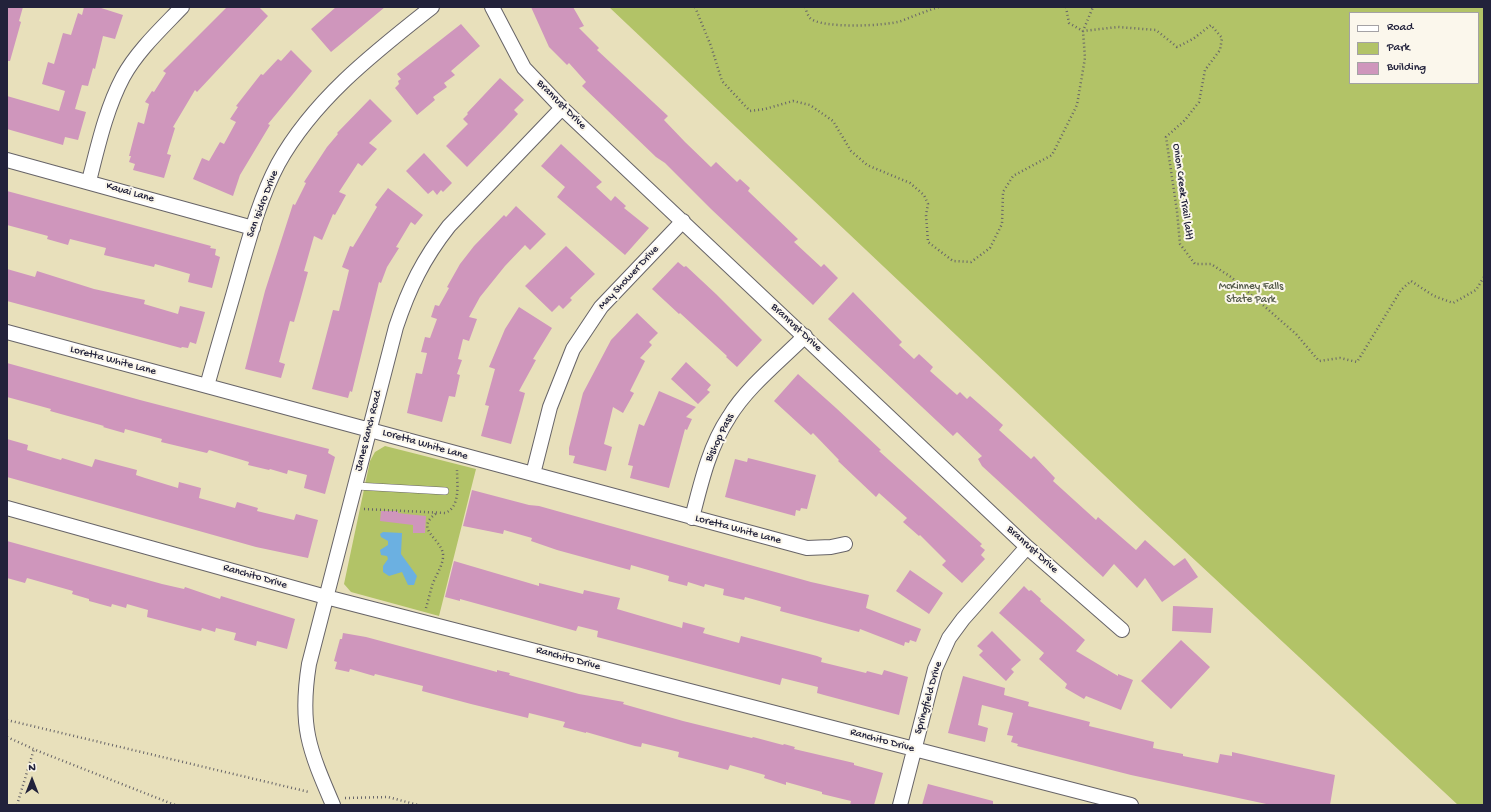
<!DOCTYPE html>
<html>
<head>
<meta charset="utf-8">
<style>
	body { margin:0 }
	#map { position:relative; width:1491px; height:812px; overflow:hidden; background:#e8e0bb; font-family:"Gochi Hand",sans-serif }
	canvas { display:block }
	.frame { position:absolute; inset:0; border:8px solid #22223b; pointer-events:none }
	.legend { position:absolute; left:1349px; top:12px; width:130px; height:72px; box-sizing:border-box; background:#fbf7ec; border:1px solid #a4a2a5; margin:0; padding:5px 7px; list-style:none; font-size:12px; color:#22223b }
	.legend li { display:flex; align-items:center; gap:8px; height:20px }
	.legend b { width:20px; border:1px solid #a4a2a5 }
	.north { position:absolute; left:12px; top:760px; width:40px; height:40px; -webkit-text-stroke:3px #fbf7ec; paint-order:stroke; rotate:0deg; font-size:11px; font-weight:700; line-height:16px; text-align:center; color:#22223b }
	.north::after { content:''; display:block; margin:auto; width:14px; height:18px; background:#22223b; clip-path:polygon(50% 0,100% 100%,50% 72%,0 100%) }
</style>
</head>
<body>
<div id="map">
<canvas width="1491" height="812"></canvas>
<div class="frame"></div>
<ul class="legend">
<li><b style="height:5px;background:#fff"></b>Road</li>
<li><b style="height:11px;background:#b2c367"></b>Park</li>
<li><b style="height:11px;background:#cf96bc"></b>Building</li>
</ul>
<div class="north">N</div>
</div>
<script>
const c = document.querySelector('canvas').getContext('2d');
c.lineJoin = 'round';
function fillPath(path, color) { c.fillStyle = color; c.fill(path, 'evenodd'); }
function trace(path, color, width, dash) { c.strokeStyle = color; c.lineWidth = width; c.lineCap = dash ? 'butt' : 'round'; c.setLineDash(dash || []); c.stroke(path); }
function drawText(font, color, halo, rows, align = 'center') {
  c.font = font + ' "Gochi Hand",sans-serif'; c.lineWidth = 4; c.setLineDash([]); c.textBaseline = 'middle'; c.strokeStyle = halo; c.fillStyle = color; for (const [text, x, y, turn = 0] of rows) {
    c.save(); c.translate(x, y); c.rotate((+turn || 0) * Math.PI / 180); c.textAlign = isNaN(turn) ? turn : align; if (halo) c.strokeText(text, 0, 0); c.fillText(text, 0, 0); c.restore();
  }
}
fillPath(new Path2D(`
	M609 7H1484V805H1458L1140 509ZM1350 13H1478V83H1350Z
	M385 446 476 469 439 616 351 592 344 584 370 461 375 452Z`), '#b2c367');
fillPath(new Path2D(`
	M383 532 402 533 401 554 417 576 414 585H408L402 572 389 576 383 572V566L388 559 387 556 381 555 380 550 388 545V541L381 537 380 534Z`), '#6bb0e1');
fillPath(new Path2D(`
	M7 7H23L19 21 21 22 10 61H7Z
	M84 7H98L123 15 115 39 103 36 95 69 93 68 88 86 82 85 75 109 86 112 78 140 65 137 63 145 7 129V96L59 111 65 91 42 84 48 62 54 64 63 33 71 35 78 13 82 15Z
	M227 7H259L268 16 197 92 195 90 173 127 175 128 167 154 171 155 164 178 133 170 135 164 129 162 131 156H129L138 122 144 124 149 104 145 102 152 91 154 92 166 73 163 71Z
	M336 7H385L331 52 311 29Z
	M531 7H573L584 26 579 28 599 48 597 50 668 116 664 120 685 142 711 167 716 162 737 182 740 179 750 188 748 191 798 239 794 242 821 267 824 264 838 278 813 305 711 209 665 163 656 157 582 86 586 82 569 63 567 65 549 47Z
	M461 24 480 46 451 71 455 75 444 83 447 87 433 97 435 100 417 115 395 88 399 84 398 81 401 79 397 74Z
	M291 50 312 71 268 124 270 125 240 175 233 196 193 179 202 158 209 161 220 142 224 144 236 122 230 119 238 107 236 106 261 74 263 75 278 59 281 61Z
	M500 78 524 100 514 110 518 114 505 128 467 167 446 146 468 124 463 119 468 114 467 113Z
	M370 99 392 121 369 143 377 149 362 166 358 163 339 192 346 195 335 215 333 214 322 240 314 236 304 271 308 272 300 301 294 322 290 321 279 362 285 364 281 378 245 369 265 291 293 204 295 205 306 183 304 182 327 147 338 134 337 133Z
	M561 144 602 182 596 187 611 201 615 196 626 206 624 208 649 228 625 255 557 197 565 187 541 166Z
	M424 153 452 183 443 192 441 190 437 195 433 190 428 194 406 171Z
	M388 188 423 215 415 225 411 222 396 247 399 248 387 267 381 283 379 282 352 392 350 391 348 398 312 389 333 310 339 311 349 270 342 267 350 246 353 247 377 207 375 205Z
	M7 191 211 246 210 248 216 249 215 255 220 257 212 288 188 282 190 274 155 264 154 267 104 255 106 248 70 239 68 245 47 239 48 236 7 225Z
	M516 206 546 234 530 250 525 245 505 266 480 297 469 317 477 319 469 341 463 339 458 359 462 360 457 374 460 375 455 397 449 396 442 422 407 413 416 373 422 374 427 353 421 352 425 337 430 338 437 319 431 317 435 305 439 306 449 288 447 287 460 264 474 246 504 215 506 217Z
	M566 246 595 274 570 298 572 300 563 309 559 305 552 312 525 286Z
	M678 262 684 267 686 266 716 294 762 340 737 367 726 357 727 356 680 313 679 314 652 289Z
	M7 269 35 277 37 271 94 289 145 300 144 304 178 314 180 306 205 312 196 344 190 342 188 348 182 347 181 348 7 301Z
	M853 292 902 342 899 345 914 359 919 354 933 367 930 371 957 395 960 392 967 399 970 396 986 410 1003 425 999 430 1031 459 1034 456 1055 478 1053 481 1096 520 1098 517 1136 550 1145 540 1174 566 1185 558 1198 577 1162 602 1145 578 1137 588 1114 564 1103 577 982 466 978 459 982 456 957 432 953 436 828 319Z
	M519 307 552 328 533 359 536 360 519 391 525 393 511 444 481 436 489 406 485 405 495 369 489 367 505 329Z
	M637 313 658 333 649 342 652 345 640 358 645 361 630 391 634 393 623 413 613 407 604 444 612 447 606 471 573 463 575 456 569 455V448L583 393 611 340Z
	M686 362 711 385 707 390 710 392 698 404 671 379Z
	M7 363 140 400 329 449 328 453 335 457 325 494 304 488 307 475 288 470 287 474 270 469 269 470 248 465 249 462 209 450 207 453 161 442 162 439 125 429 124 433 103 427 104 426 50 411 51 409 7 397Z
	M798 374 836 408 881 450 879 451 982 544 980 546 985 550 981 555 985 559 962 583 942 565 946 561 920 535 919 536 903 522 907 518 879 493 876 497 838 461 839 460 813 433 811 435 774 401Z
	M659 391 696 407 686 417 692 419 687 430 685 429 669 488 630 478 633 466 628 465 639 424 644 426Z
	M7 439 28 445 27 450 61 460 62 458 92 467 95 459 137 470 136 475 145 478 178 488 179 482 201 488 199 498 235 508 237 502 258 508 257 511 294 520 296 514 318 520 308 558 256 547 7 477Z
	M748 458 816 475 807 509 801 508 800 511 796 510 795 516 725 497 735 459 747 462Z
	M472 490 529 505 539 506 811 582 869 595 866 608 921 629 916 642 910 640 909 643 905 642 904 646 860 629 859 632 780 611 781 607 745 597 744 600 723 595 724 589 705 584 704 587 688 582 687 586 668 581 669 576 631 565 630 570 557 550 531 541 532 538 504 530 503 534 463 526Z
	M381 511H398V513L406 514 426 516 425 533H413V525L380 521Z
	M7 541 162 584 184 589 185 587 220 599 221 596 295 619 287 649 257 641 256 646 234 640 236 633 216 628 215 632 202 628 201 631 147 617 148 610 127 604 126 608 112 604 111 607 89 601V599L72 594 73 591 27 578 25 583 7 578Z
	M454 561 539 586V583L583 594 584 590 620 598 617 609 682 628 683 622 705 628 703 633 739 643 741 636 817 656 822 658 821 662 866 673 867 671 882 675 884 670 908 677 899 715 824 695 817 693 818 687 782 678 780 685 597 637 598 631 578 626 576 631 460 599V601L445 597Z
	M910 570 943 593 929 614 896 591Z
	M1024 586 1029 591 1031 590 1041 599 1040 601 1085 640 1076 651 1118 676V674L1133 680 1121 710 1086 696 1084 699 1065 688 1067 684 1039 659 1044 653 999 613Z
	M1173 606 1213 608 1211 633 1172 631Z
	M992 631 1021 660 1011 669 1014 672 1006 681 979 655 983 651 977 646Z
	M343 633 366 637 497 672V670L510 673 509 675 579 694 624 702 623 704 683 721 752 738 753 737 783 745 784 744 795 747 794 749 854 763V765L883 773 874 805H850L851 801 822 794V792L786 782V785L764 778 765 775 730 765 728 770 678 757 679 752 642 743 641 747 635 746 586 732V733L563 727 565 722 529 713 528 718 471 704 422 691 423 686 375 674 374 676 350 669 349 672 335 669 337 662 334 661 340 639H342Z
	M1181 640 1210 667 1171 709 1141 681Z
	M963 676 1005 688 1004 695 1029 702 1028 706 1090 722 1089 726 1154 742 1153 748 1183 754V756L1218 763 1220 754 1232 756V752L1335 775 1330 805H1271L1131 775 1017 746 1018 744 1011 742 1013 736 1007 735 1013 713 982 705 978 725 988 728 985 742 948 733Z
	M928 784 993 801V805H922Z`), '#cf96bc');
const service = new Path2D(`
	M356 486 445 491`);
const minor = new Path2D(`
	M492 7 524 68 562 108 1027 547 1122 630
	M7 160 253 228
	M89 181C98 146 106 109 123 77 137 51 162 28 182 7
	M7 332 807 548 831 547 845 544
	M207 386C218 346 230 307 241 267 251 232 261 196 278 164 314 99 375 52 432 7
	M533 474 550 407 573 349 601 307 683 221
	M7 508 326 597 1131 805
	M692 518C701 483 709 447 729 417 747 387 780 361 805 336
	M333 805C309 749 299 726 309 664L396 327C409 288 423 259 449 226L562 108
	M900 805 935 669 949 638 963 619 1027 547`);
trace(service, '#676468', 8);
trace(minor, '#676468', 16);
trace(new Path2D(`
	M695 7 711 46 722 81 750 111 765 109 793 101 810 105 833 121 851 151 867 165 910 183 924 195 928 204 926 215 928 242 953 261 971 262 990 248 1002 224 1003 192 1013 176 1052 155 1077 105 1085 58 1083 31 1093 7
	M805 7C806 10 808 16 810 18 821 29 887 26 901 21 914 16 926 11 939 7
	M1066 7 1069 23 1083 31 1118 27 1156 30 1177 47 1193 39 1211 25 1222 38 1220 50 1205 70 1199 102 1185 120 1166 137 1177 211 1180 244 1195 264H1211L1231 277 1296 334 1319 361 1340 358 1357 362 1401 290 1411 281 1434 296 1453 303 1476 290 1484 277
	M364 509 445 513C461 507 457 484 457 470
	M426 608C428 601 430 593 432 586 435 576 444 565 443 554 441 538 413 529 437 513
	M7 720 309 792
	M7 737 38 751 175 805
	M345 798 388 797 418 805
	M17 805 34 749`), '#676468', 2.5, [1, 3]);
trace(service, '#fff', 7);
trace(minor, '#fff', 14);
drawText('11px', '#22223b', '#fbf7ec', [
	["Branrust Drive",561,105,45],
	["Onion Creek Trail (alt)",1182,192,82],
	["Kauai Lane",130,193,16],
	["San Isidro Drive",263,204,-69],
	["May Shower Drive",629,278,-47],
	["Branrust Drive",796,328,43],
	["Loretta White Lane",113,361,15],
	["Janes Ranch Road",369,431,-76],
	["Bishop Pass",720,438,-64],
	["Loretta White Lane",425,445,16],
	["Loretta White Lane",738,530,15],
	["Branrust Drive",1032,550,42],
	["Ranchito Drive",255,577,16],
	["Ranchito Drive",568,659,15],
	["Springfield Drive",929,698,-74],
	["Ranchito Drive",882,741,15]
]);
drawText('11px', '#545a4a', '#fbf7ec', [
	["McKinney Falls",1251,287],
	["State Park",1251,300]
]);
</script>
</body>
</html>
